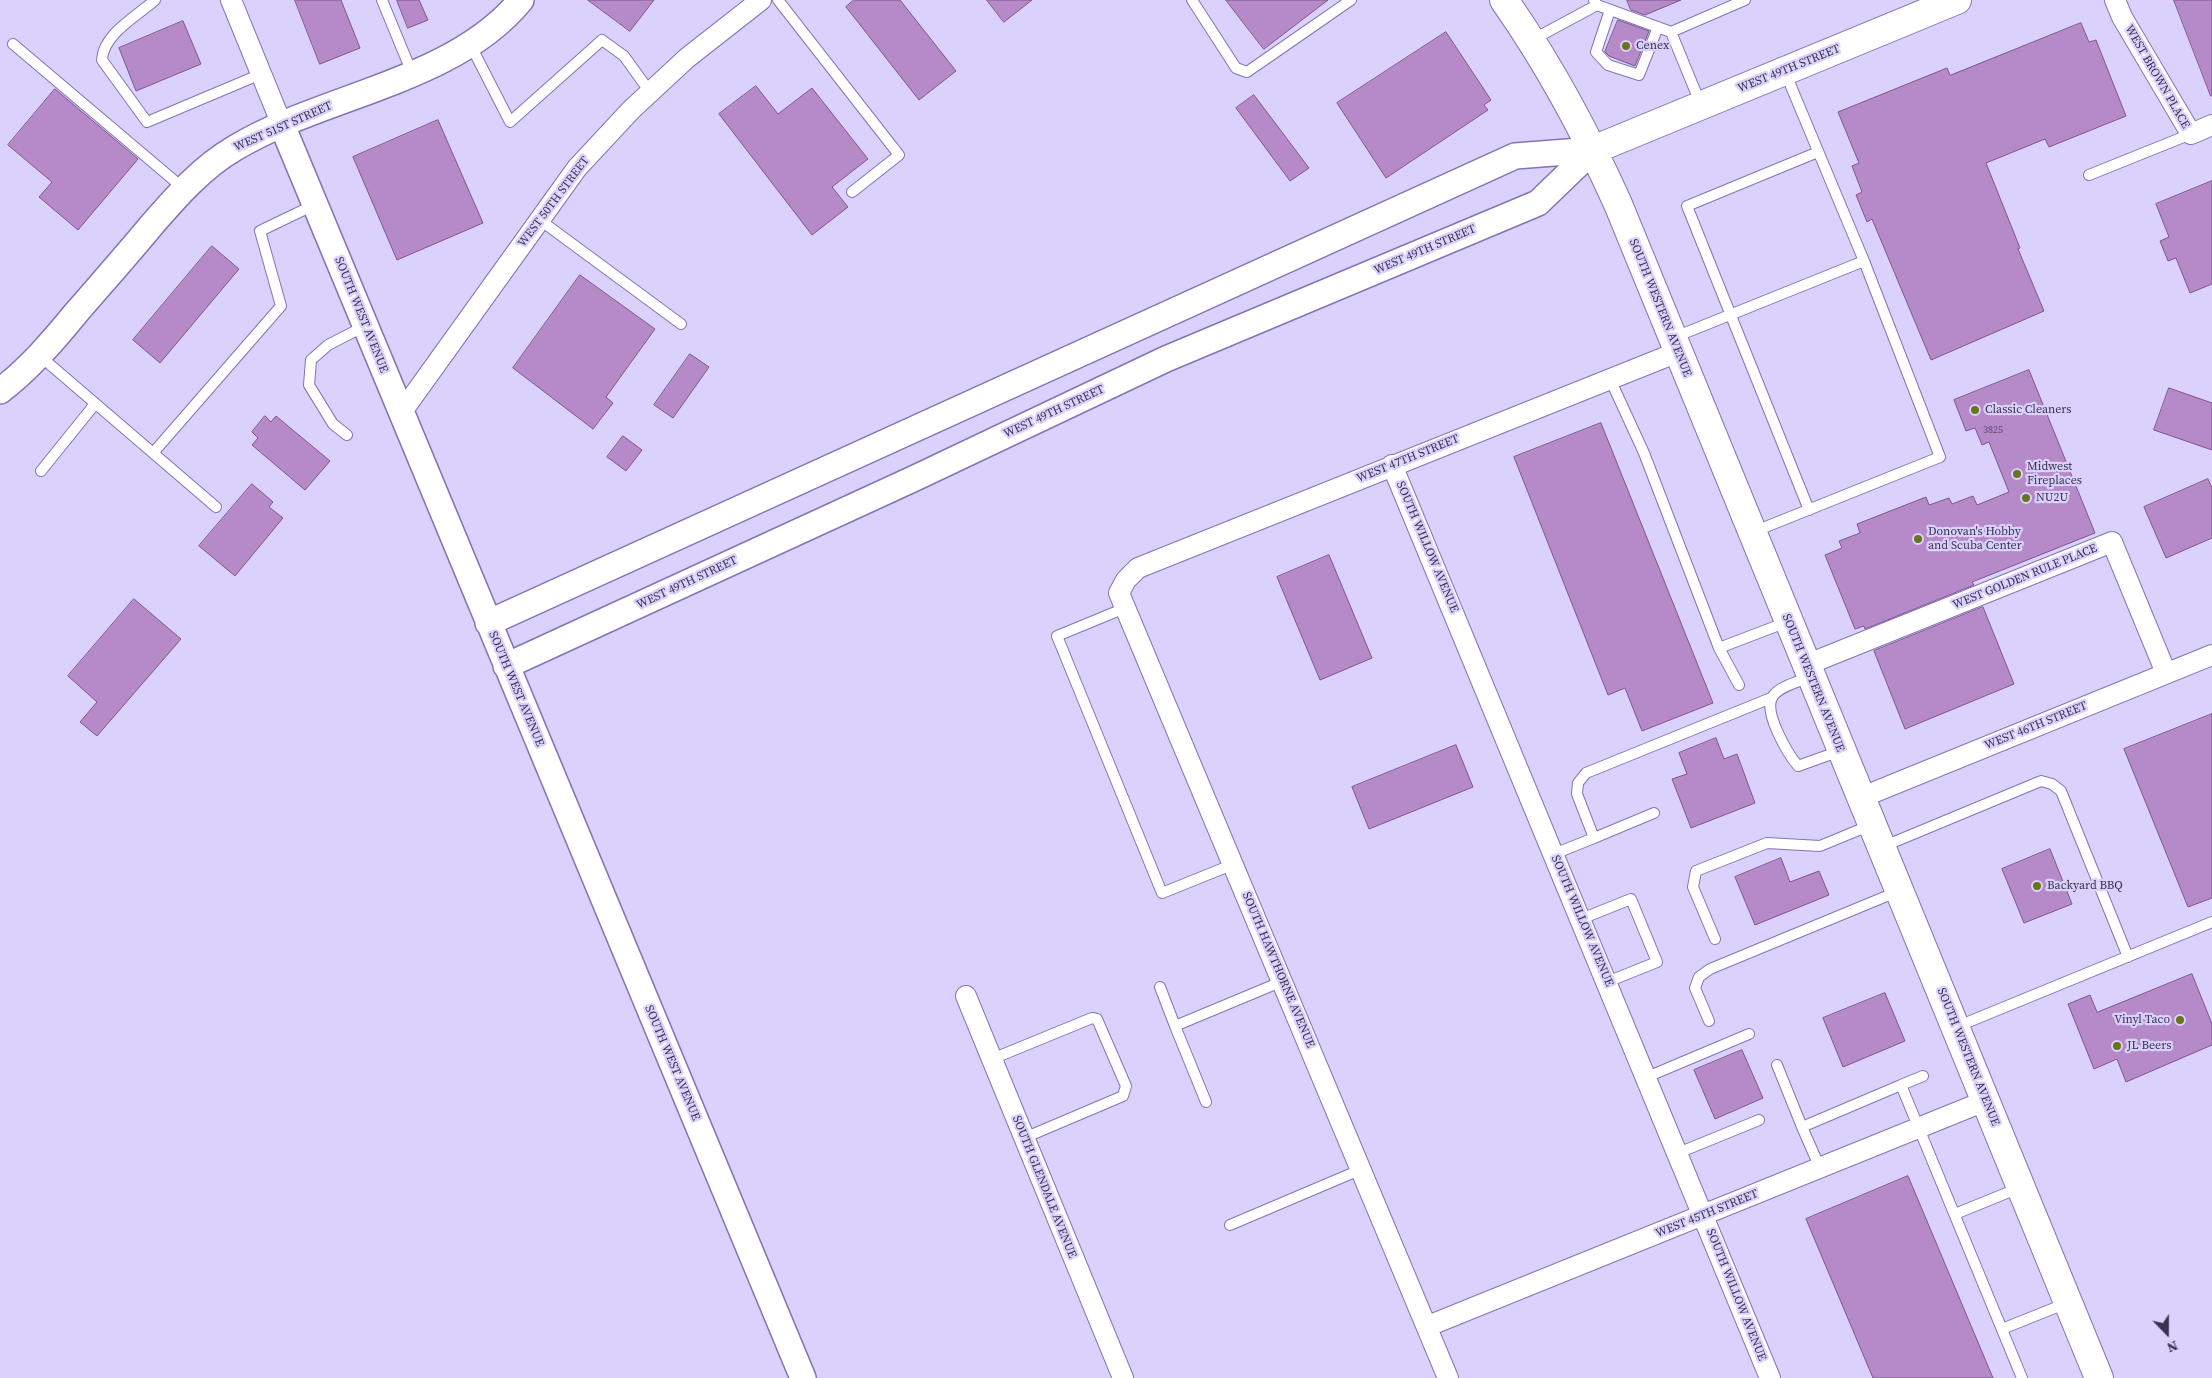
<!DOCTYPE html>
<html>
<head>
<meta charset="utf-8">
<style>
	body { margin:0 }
	#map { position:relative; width:2212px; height:1378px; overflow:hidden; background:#dbd1fd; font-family:"Source Serif 4",serif }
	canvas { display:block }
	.north { position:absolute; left:2142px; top:1308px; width:50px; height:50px; -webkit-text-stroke:4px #dbd1fd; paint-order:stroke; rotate:158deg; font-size:14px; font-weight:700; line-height:20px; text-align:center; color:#3a324f }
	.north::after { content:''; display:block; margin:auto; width:18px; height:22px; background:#3a324f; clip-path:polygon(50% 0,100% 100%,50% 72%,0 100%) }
</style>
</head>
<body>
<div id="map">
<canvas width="2212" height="1378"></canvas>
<div class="north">N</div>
</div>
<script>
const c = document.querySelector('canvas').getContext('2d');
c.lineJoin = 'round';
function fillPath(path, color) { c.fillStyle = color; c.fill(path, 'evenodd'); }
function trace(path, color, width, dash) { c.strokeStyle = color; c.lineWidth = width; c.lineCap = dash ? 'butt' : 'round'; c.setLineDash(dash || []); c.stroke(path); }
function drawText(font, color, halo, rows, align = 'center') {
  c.font = font + ' "Source Serif 4",serif'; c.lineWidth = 4.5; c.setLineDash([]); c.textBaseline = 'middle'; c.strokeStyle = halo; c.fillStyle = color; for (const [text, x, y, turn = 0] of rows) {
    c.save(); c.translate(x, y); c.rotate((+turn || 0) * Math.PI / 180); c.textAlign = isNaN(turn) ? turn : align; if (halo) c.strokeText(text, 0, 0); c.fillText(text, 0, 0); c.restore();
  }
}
const building = new Path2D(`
	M295 0H341L360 48 320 64Z
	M397 0H419L428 20 408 28Z
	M588 0H654L630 31Z
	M854 0H900L956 71 919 100 846 7Z
	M987 0H1032L1004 22Z
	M1226 0H1328L1264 49Z
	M1627 0H1681L1645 15 1631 10Z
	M2174 0H2212V96H2211Z
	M1618 20 1649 31 1635 66 1609 56 1605 52Z
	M183 21 201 64 136 91 119 48Z
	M2081 23 2089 42 2096 40 2126 116 2049 147 2045 139 1986 163 2020 248 2018 249 2044 311 1931 360 1872 219 1867 222 1856 195 1862 192 1852 166 1859 163 1838 112 1947 68 1950 75Z
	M1446 32 1491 100 1484 105 1488 110 1386 178 1337 103Z
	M756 86 778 114 812 88 868 159 832 187 848 207 812 235 719 114Z
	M55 89 138 159 78 230 39 197 52 182 8 145Z
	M1254 95 1309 168 1290 181 1236 108Z
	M438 120 483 223 397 260 353 157Z
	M2212 181V284L2190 293 2176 258 2168 261 2160 241 2169 237 2156 204Z
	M212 246 239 269 160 363 133 340Z
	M580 275 655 329 606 397 613 403 593 429 513 368Z
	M690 354 709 367 673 418 654 405Z
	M2029 370 2095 533 1972 582 1974 585 1865 629 1864 626 1855 629 1825 555 1842 548 1839 541 1860 533 1857 524 1926 497 1929 505 1949 498 1952 504 1973 496 1977 505 2009 492 1989 442 1982 445 1975 428 1966 431 1954 400Z
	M2169 388 2212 403V450L2154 430Z
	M265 416 271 422 276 416 330 461 305 490 252 445 258 438 252 432Z
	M1601 423 1713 703 1642 731 1625 688 1608 695 1514 457Z
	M623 436 642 450 626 471 607 457Z
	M2208 479 2212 488V538L2166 558 2144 507Z
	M252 484 273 502 269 507 283 518 235 576 199 546Z
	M1329 555 1372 658 1320 680 1277 577Z
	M134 599 181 639 97 736 80 722 97 702 68 676Z
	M1983 607 2014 684 1905 729 1874 651Z
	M2212 714V898L2188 907 2124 749Z
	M1716 738 1724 759 1737 754 1755 803 1691 828 1672 779 1687 774 1679 753Z
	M1456 745 1473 787 1369 829 1352 787Z
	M2050 849 2072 904 2024 923 2002 869Z
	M1781 858 1790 882 1819 871 1829 895 1755 925 1735 877Z
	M2192 974 2212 1024V1045L2126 1082 2117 1059 2094 1069 2068 1004 2090 995 2097 1012Z
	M1885 993 1905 1041 1843 1067 1823 1018Z
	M1742 1050 1763 1098 1715 1119 1694 1070Z
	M1908 1176 1993 1378H1873L1806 1219Z`);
fillPath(building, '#b68ac9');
trace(building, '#7f5590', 1);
const service = new Path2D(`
	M155 0C137 16 103 34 102 60L147 122 261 74
	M382 0 412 73
	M778 0 899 155 852 192
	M1192 0 1236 68 1247 72 1351 0
	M1597 5 1671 32 1701 105
	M1610 10 1596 52 1608 65 1639 75 1658 27
	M1671 32 1745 0
	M1532 40 1597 5 1594 0
	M13 44 183 188
	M470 44 510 122 602 40 624 56 650 92
	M1785 72 1864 261
	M2089 175 2191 134
	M540 220 681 324
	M1675 337 1864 261 1940 457 1753 532
	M40 356 216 507
	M1610 379 1644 453 1719 648
	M347 435 333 424 309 385 311 360 328 345 365 326
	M153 453 281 306 260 231 314 205
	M41 471 95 404
	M1809 510 1687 206 1818 152
	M1125 608 1057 636 1162 893 1234 864
	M1810 677C1798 682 1780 686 1773 696 1762 711 1788 754 1798 766L1840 751
	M1739 685 1719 648 1787 622
	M1594 838 1654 813
	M1882 847 2041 781 2052 784 2061 791 2128 957
	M1554 854 1594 838 1577 794 1578 783 1586 773 1771 698
	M1581 919 1631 899 1657 962 1607 982
	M1715 939 1693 887 1696 871 1767 843 1820 846 1871 825
	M1160 987 1175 1026
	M1709 1021 1695 988 1699 977 1710 969 1899 891
	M1956 1027 2212 922
	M992 1059 1092 1018 1097 1019 1126 1086 1123 1096 1024 1138
	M1777 1065 1802 1127 1901 1085
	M1923 1076 1901 1085 2022 1378
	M1647 1077 1749 1034
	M1206 1102 1175 1026 1283 981
	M1802 1127 1820 1168
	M1678 1153 1759 1120
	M1955 1214 2019 1188
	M1230 1225 1362 1169
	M2002 1329 2067 1303`);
const minor = new Path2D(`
	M231 0 282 125
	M2115 0 2122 17 2191 134 2212 125
	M401 413 577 168 631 110 687 58 761 0
	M1392 465 1770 1378
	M1806 665 2112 542 2166 673
	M1860 798 2212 655
	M966 996 1123 1378
	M1428 1326 1985 1101
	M1448 1378 1119 593 1126 580 1138 568 1678 352`);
const tertiary = new Path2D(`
	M282 125 803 1378
	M0 391C29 369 53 341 76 313 101 284 126 256 150 227 176 197 201 168 235 148 323 95 454 82 521 0
	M488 623 1515 156 1593 150
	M506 666 913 479 1166 359 1538 203 1593 150`);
const secondary = new Path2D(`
	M1504 0C1549 64 1586 133 1618 204L2099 1378
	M1593 150 1957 0`);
trace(service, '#8573b6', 12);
trace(minor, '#8573b6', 22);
trace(tertiary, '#8573b6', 28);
trace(secondary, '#8573b6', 30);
trace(service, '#fff', 10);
trace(minor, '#fff', 20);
trace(tertiary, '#fff', 25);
trace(secondary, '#fff', 28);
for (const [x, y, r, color] of [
	[1626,46,5,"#6a731d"],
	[1975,410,5,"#6a731d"],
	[2017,474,5,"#6a731d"],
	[2026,498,5,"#6a731d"],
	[1918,539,5,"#6a731d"],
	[2037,886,5,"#6a731d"],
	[2180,1020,5,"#6a731d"],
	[2117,1046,5,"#6a731d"]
]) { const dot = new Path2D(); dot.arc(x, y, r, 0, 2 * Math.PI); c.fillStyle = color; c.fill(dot); trace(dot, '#dbd1fd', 2); }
drawText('10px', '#59486e', null, [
	["3825",1993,430]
]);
drawText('12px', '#3a324f', '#dbd1fd', [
	["Cenex",1636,46],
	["Classic Cleaners",1985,410],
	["Midwest",2027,467],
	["Fireplaces",2027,481],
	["NU2U",2036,498],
	["Donovan's Hobby",1928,532],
	["and Scuba Center",1928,546],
	["Backyard BBQ",2047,886],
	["Vinyl Taco",2170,1020,"right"],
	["JL Beers",2127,1046]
], 'left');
drawText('12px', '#3a324f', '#dbd1fd', [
	["WEST 49TH STREET",1789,69,-22],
	["WEST BROWN PLACE",2157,77,60],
	["WEST 51ST STREET",283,127,-24],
	["WEST 50TH STREET",554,202,-53],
	["WEST 49TH STREET",1425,250,-23],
	["SOUTH WESTERN AVENUE",1660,308,68],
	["SOUTH WEST AVENUE",361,315,68],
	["WEST 49TH STREET",1054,412,-25],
	["WEST 47TH STREET",1408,459,-22],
	["SOUTH WILLOW AVENUE",1427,547,67],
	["WEST GOLDEN RULE PLACE",2025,577,-22],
	["WEST 49TH STREET",687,583,-25],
	["SOUTH WESTERN AVENUE",1813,683,68],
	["SOUTH WEST AVENUE",516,689,67],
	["WEST 46TH STREET",2036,726,-22],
	["SOUTH WILLOW AVENUE",1582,921,67],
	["SOUTH HAWTHORNE AVENUE",1278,970,67],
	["SOUTH WESTERN AVENUE",1968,1057,68],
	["SOUTH WEST AVENUE",672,1063,67],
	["SOUTH GLENDALE AVENUE",1044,1187,68],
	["WEST 45TH STREET",1707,1214,-22],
	["SOUTH WILLOW AVENUE",1736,1295,68]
]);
</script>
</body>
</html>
